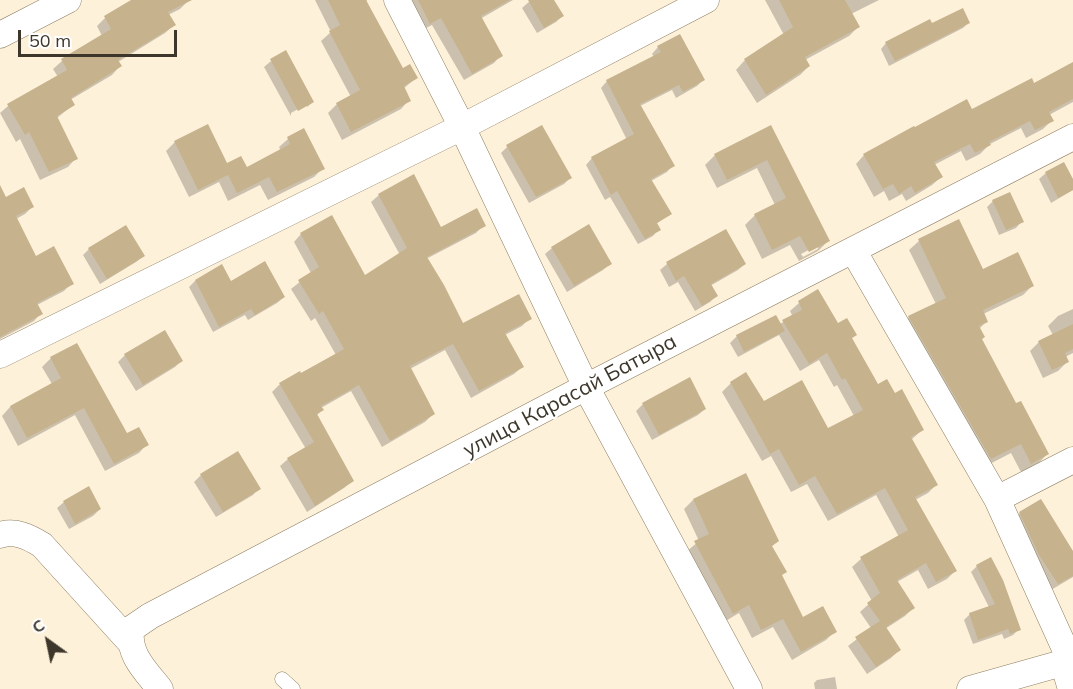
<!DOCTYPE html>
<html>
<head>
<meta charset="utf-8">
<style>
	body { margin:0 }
	#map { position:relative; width:1073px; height:689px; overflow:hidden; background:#fef1d9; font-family:Mulish,sans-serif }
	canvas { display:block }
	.north { position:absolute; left:18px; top:611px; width:60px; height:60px; -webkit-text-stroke:4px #fff; paint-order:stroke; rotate:327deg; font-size:16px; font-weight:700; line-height:24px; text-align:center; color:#3d372b }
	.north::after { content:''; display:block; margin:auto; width:21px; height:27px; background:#3d372b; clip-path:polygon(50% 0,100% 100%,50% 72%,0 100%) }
	.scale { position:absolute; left:18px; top:30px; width:159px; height:27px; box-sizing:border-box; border:3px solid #3d372b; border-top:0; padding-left:8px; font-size:18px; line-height:21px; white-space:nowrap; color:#3d372b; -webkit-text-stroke:4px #fff; paint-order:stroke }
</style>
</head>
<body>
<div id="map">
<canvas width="1073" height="689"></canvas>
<div class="north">С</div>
<div class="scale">50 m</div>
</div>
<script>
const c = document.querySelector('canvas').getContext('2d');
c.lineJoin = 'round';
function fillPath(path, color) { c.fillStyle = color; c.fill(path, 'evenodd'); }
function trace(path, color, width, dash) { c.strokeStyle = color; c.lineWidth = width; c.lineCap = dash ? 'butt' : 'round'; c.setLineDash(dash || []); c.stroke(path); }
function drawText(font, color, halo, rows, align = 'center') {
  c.font = font + ' Mulish,sans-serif'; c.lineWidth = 4.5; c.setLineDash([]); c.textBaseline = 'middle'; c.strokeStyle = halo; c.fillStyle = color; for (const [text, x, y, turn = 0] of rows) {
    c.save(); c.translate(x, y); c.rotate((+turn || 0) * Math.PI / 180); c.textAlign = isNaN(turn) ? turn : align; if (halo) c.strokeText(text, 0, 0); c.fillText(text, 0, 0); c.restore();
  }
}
fillPath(new Path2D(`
	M134 0 188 1 180 9 168 15 174 25 165 33 118 62 120 66 112 75 70 100 73 105 57 118 76 158 68 167 40 180 20 139 16 142 0 113 8 106 58 77 53 69 62 61 102 36 97 26 105 18Z
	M315 0H367L366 2 402 70 416 78 403 89 409 100 401 109 342 140 328 113 337 104 351 97 321 41 331 32Z
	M408 0H513L480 19 501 55 494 63 464 80 432 25 422 30Z
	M531 0H553L562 16 556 22 537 33 522 8Z
	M765 0H879L851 14 858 27 849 36 805 60 809 66 800 75 757 103 736 70 744 61 784 35Z
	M968 23 963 28 889 66 881 49 886 43 931 25Z
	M658 47 703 80 697 86 676 98 672 90 640 106 673 165 667 172 651 181 670 214 656 224 659 229 653 236 638 244 610 197 605 200 586 165 592 158 627 140 601 88 607 81 654 57 652 54Z
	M271 61 313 102 307 107V104L291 113V116L264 67Z
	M1073 64V102L1049 115 1052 120 1043 129 1026 138 1021 128 990 144 980 154 966 161 961 151 934 165 941 177 932 185 906 201 902 194 889 201 884 191 874 197 856 164 864 155 1034 85Z
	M771 127 828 241 818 251 799 261 790 245 762 259 745 225 755 215 775 205 757 168 717 188 705 165 715 155ZM818 245V249L803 257 801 254Z
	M304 130 323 168 314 177 268 200 260 185 228 201 219 182 189 197 166 151 175 142 226 165 246 169 281 151 279 147 288 139Z
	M507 147 570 178 564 184 529 203 501 153Z
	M1046 173 1073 182V190L1051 203 1039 179Z
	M379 195 441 229 484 225 476 233 426 259 463 325 530 318 522 326 505 335 522 367 514 374 471 398 445 350 410 369 433 414 425 422 382 447 351 391 321 408 322 410 316 416 352 481 344 488 307 512 280 466 288 459 306 449 272 392 280 384 336 355 315 318 311 321 291 289 311 273 294 242 301 234 364 277 400 255 371 202Z
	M0 201 32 207 25 214 16 219 35 258 72 283 64 291 37 305 41 313 34 321 0 339Z
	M993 201 1022 221 1016 228 999 235 987 207Z
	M959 221 982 271 1032 286 1023 295 983 314 987 321 979 329 981 339 1016 405 1047 454 1038 464 1021 472 1011 453 982 468 900 326 909 317 936 304 909 250 919 241Z
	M726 231 745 264 738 270 710 286 716 296 710 302 695 311 678 282 669 287 660 270 667 264Z
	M552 248 610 263 603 270 567 292 545 254Z
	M89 249 143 256 136 262 100 284 83 255Z
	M222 267 230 283 284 297 277 303 248 320 245 315 213 332 189 287 195 281Z
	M818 291 838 325 851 339 877 386 922 430 911 440 936 485 928 493 915 500 955 571 947 579 928 589 918 570 897 582 913 608 905 616 885 629 899 650 891 658 867 674 848 646 871 628 860 612 872 601 852 567 861 559 899 537 876 495 828 521 807 484 791 492 771 456 762 461 722 392 731 383 746 374 764 403 828 430 854 416 837 385 834 387 819 360 800 371 779 335 738 357 730 343 737 336 779 325 792 315 790 311 799 303Z
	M1073 309V353L1065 357 1067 362 1058 371 1043 378 1030 351 1039 342 1053 335 1048 326 1058 316Z
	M164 332 181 361 175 367 136 391 118 362 125 355Z
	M51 358 127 435 147 444 139 453 105 471 75 415 18 446 2 416 10 407 52 384 42 367Z
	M643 404 705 409 698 415 652 440 636 411Z
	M201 475 259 488 253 495 216 517 194 482Z
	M745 475 777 541 771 547 781 576 803 619 835 631 826 640 792 660 773 627 752 638 739 613 724 622 686 552 699 541 684 509 693 500Z
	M64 502 100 509 93 516 69 529 57 508Z
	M1020 513 1073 553V577L1051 590 1014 520Z
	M977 566 1019 629 1013 635 1004 639 1002 634 973 644 964 620 970 614 989 607 971 572Z
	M835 677 837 689H815L814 683 817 680Z`), '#0003');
fillPath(new Path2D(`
	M131 0H192L168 12 176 25 118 60 122 66 71 98 75 105 57 116 78 159 49 172 29 132 25 135 7 104 67 70 61 59 111 29 104 16Z
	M328 0H366L403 68 410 64 418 78 404 86 411 101 351 132 336 103 360 90 329 31 340 25Z
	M418 0H510L481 16 503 56 472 74 441 18 430 24Z
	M528 0H554L564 16 544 28Z
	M779 0H845L860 27 805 57 810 66 766 95 744 59 793 27Z
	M963 8 970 23 895 61 885 42 930 19 932 23Z
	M680 34 705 80 683 92 679 85 640 104 675 166 651 179 672 214 657 223 661 230 645 239 617 191 611 195 591 157 634 134 606 80 661 52 657 46Z
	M286 50 314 102 298 111 270 59Z
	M1073 62V99L1049 112 1054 121 1035 130 1030 121 989 142 991 145 975 153 970 144 934 162 943 177 915 193 911 186 899 194 893 184 883 189 863 154 914 126 915 127 967 99 972 109 1032 78 1034 83Z
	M208 124 227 163 241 156 247 167 290 144 287 137 304 128 325 169 277 192 269 177 237 193 228 175 198 190 174 141Z
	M542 125 572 178 536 197 506 145Z
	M771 125 830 241 809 252 800 236 772 250 754 214 786 198 767 160 727 180 714 154Z
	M1064 162 1073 179V190L1058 198 1045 172Z
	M414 174 441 227 477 208 486 226 427 257 444 285 463 323 519 294 532 319 505 333 524 367 479 391 453 344 410 366 435 414 390 441 359 385 321 406 324 410 317 414 354 481 315 506 287 458 314 442 279 383 300 371 301 373 344 349 323 311 319 314 298 280 319 267 300 233 332 215 365 275 407 248 378 194Z
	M0 185 6 197 24 187 34 207 16 216 36 256 54 246 74 284 37 303 43 314 0 337Z
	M1010 192 1024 222 1006 230 992 200Z
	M959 219 983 269 1018 252 1034 286 983 310 988 322 979 326 985 337 982 339 1016 403 1021 401 1049 454 1031 464 1021 444 991 459 908 316 946 298 918 239Z
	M589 224 612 264 574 286 551 247Z
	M126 225 145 256 107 279 88 248Z
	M726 229 746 264 711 284 718 296 702 306 684 276 676 281 666 262Z
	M265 261 285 297 255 315 251 309 219 327 195 280 222 264 231 281Z
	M818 289 838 323 847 318 857 335 852 338 878 384 887 379 895 393 902 389 924 430 911 437 938 485 915 497 957 571 936 582 926 563 897 580 915 608 886 627 901 650 876 667 855 637 880 621 867 603 880 593 860 557 908 530 885 488 837 514 815 476 799 485 779 449 770 454 730 382 746 372 764 401 802 380 828 428 863 410 845 378 842 380 827 353 809 364 782 320 802 310 798 301Z
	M776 315 785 331 744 352 736 335Z
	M1073 324V349L1065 353 1069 362 1052 370 1038 341Z
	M165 330 183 361 143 385 124 354Z
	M77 343 127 433 139 427 149 445 114 464 84 408 27 438 10 406 61 378 50 357Z
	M690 377 706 409 659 435 642 403Z
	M238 451 261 489 223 512 200 474Z
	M746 473 779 541 772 546 787 572 782 575 803 617 823 606 837 632 801 652 783 619 761 630 749 605 733 614 694 541 709 534 693 499Z
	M89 486 101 509 75 524 63 501Z
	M1041 499 1073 551V576L1058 584 1039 555 1019 512Z
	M991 557 1003 580 1021 630 1010 634 1008 629 978 640 969 613 995 604 976 565Z`), '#c6b28c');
const service = new Path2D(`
	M282 679 293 689`);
const minor = new Path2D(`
	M397 0 462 127 586 387 749 689
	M0 35 68 0
	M853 250 997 499 1070 660
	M0 355 462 127 706 0
	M997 499 1073 460
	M0 535C15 530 29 537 42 545L130 642
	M1063 662 1071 689
	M160 689C145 670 128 655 131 629L150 616 586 387 1073 137
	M970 689 1073 660`);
trace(service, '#8c7e61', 15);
trace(minor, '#8c7e61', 27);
trace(service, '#fff', 14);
trace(minor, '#fff', 26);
drawText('21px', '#3d372b', '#fff', [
	["улица Карасай Батыра",570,396,-28]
]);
</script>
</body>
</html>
